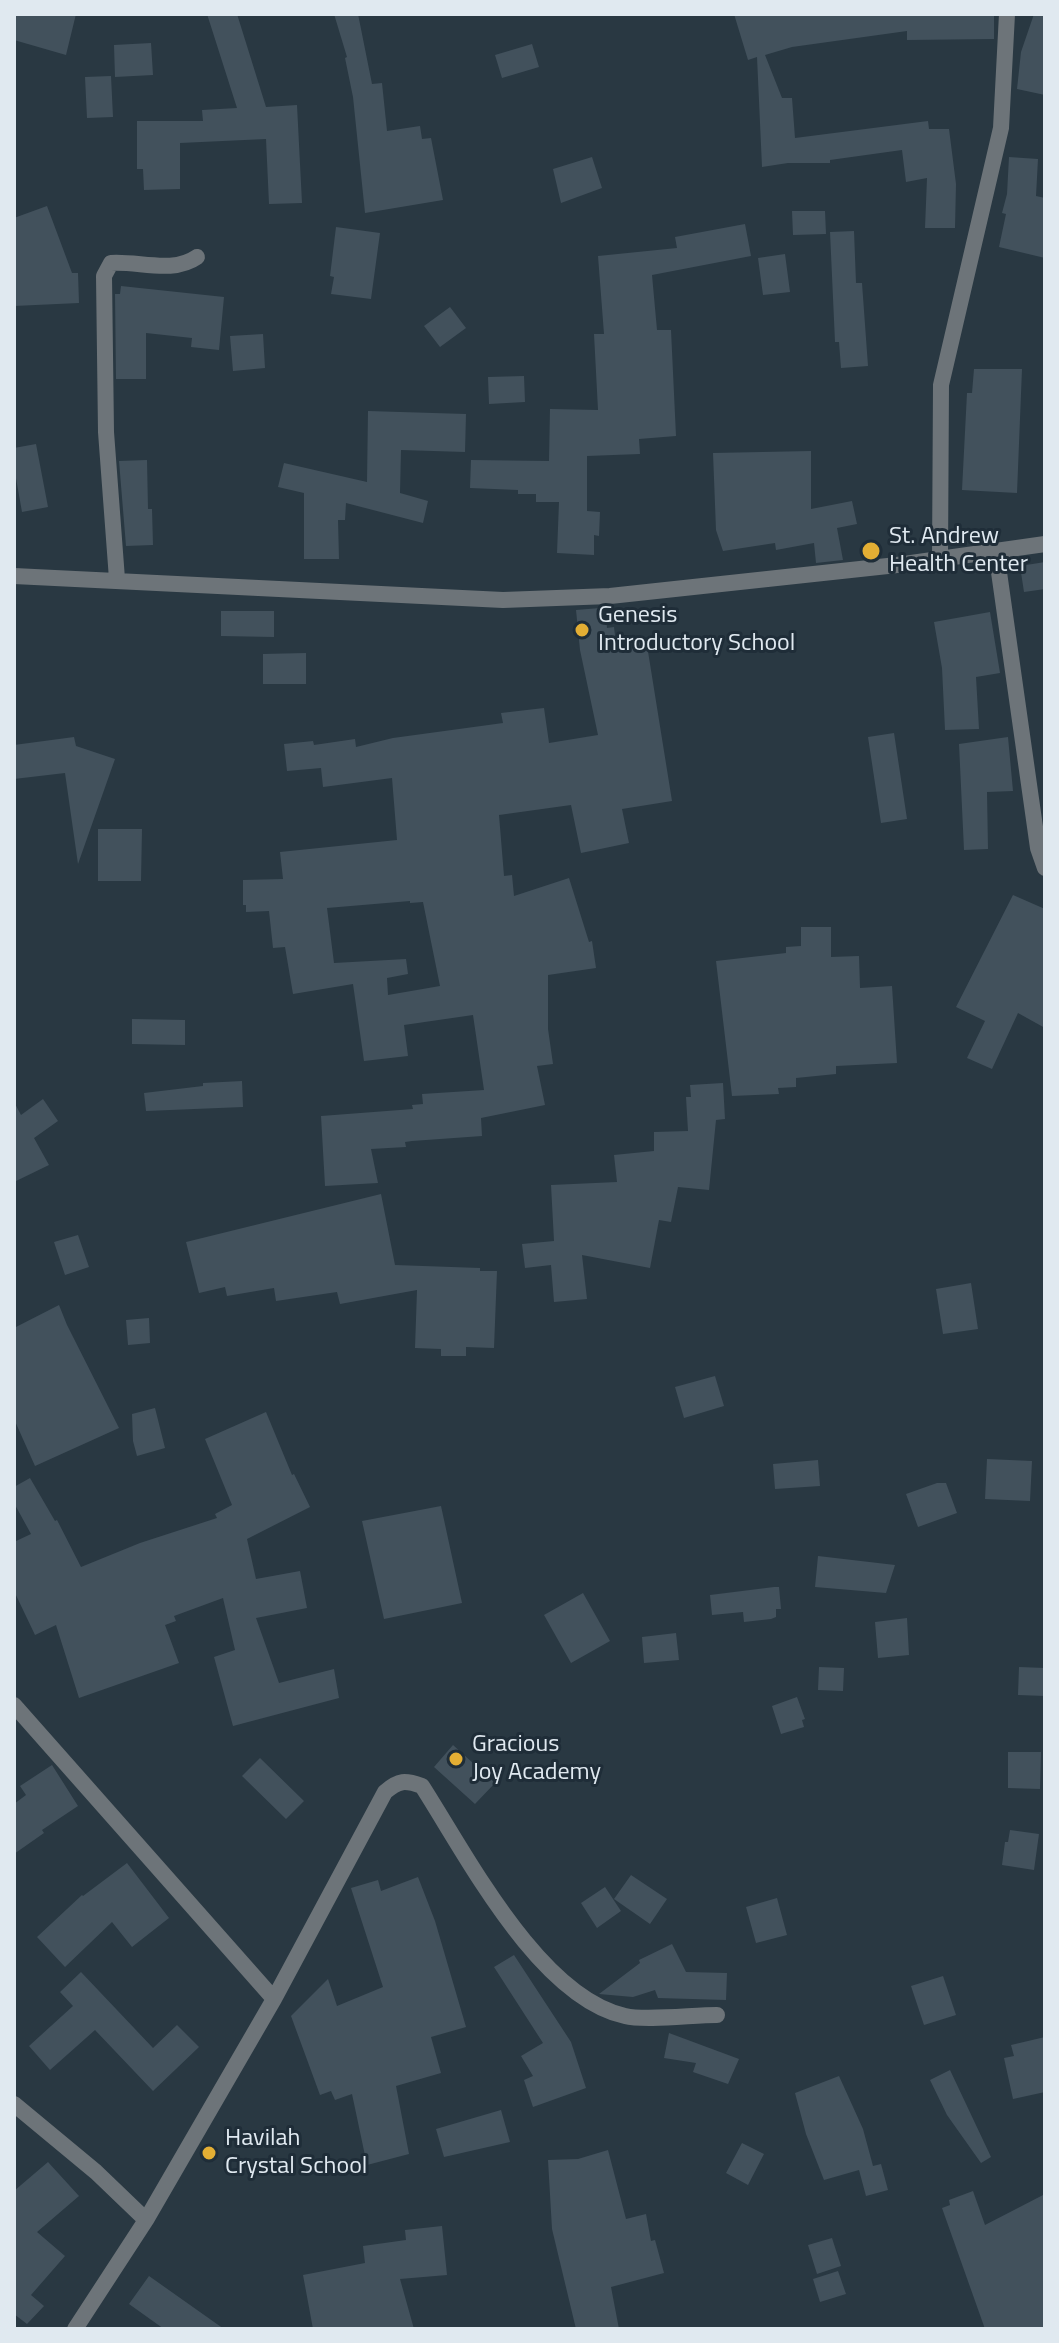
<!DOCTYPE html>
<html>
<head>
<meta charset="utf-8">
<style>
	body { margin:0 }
	#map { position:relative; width:1059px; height:2343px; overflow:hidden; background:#293842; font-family:"Titillium Web",sans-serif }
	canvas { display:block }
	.frame { position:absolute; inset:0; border:16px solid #e0e9f0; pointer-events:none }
</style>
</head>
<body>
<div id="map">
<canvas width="1059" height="2343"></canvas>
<div class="frame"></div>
</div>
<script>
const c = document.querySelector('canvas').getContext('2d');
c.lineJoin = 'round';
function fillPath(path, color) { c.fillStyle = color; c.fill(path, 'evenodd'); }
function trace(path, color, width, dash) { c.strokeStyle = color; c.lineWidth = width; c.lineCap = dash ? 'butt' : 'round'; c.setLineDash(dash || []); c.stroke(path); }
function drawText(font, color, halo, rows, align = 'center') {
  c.font = font + ' "Titillium Web",sans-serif'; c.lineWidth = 6; c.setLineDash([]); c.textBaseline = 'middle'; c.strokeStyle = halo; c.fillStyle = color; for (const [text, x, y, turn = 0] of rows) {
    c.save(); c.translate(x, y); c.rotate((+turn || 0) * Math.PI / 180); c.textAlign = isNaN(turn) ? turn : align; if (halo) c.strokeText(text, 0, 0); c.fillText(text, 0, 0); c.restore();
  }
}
fillPath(new Path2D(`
	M14 14H76L66 55 14 40Z
	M207 14H237L266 107 297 105 302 203 269 204 266 139 180 143V189L144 190 143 169H137V121H203L202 110 237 108Z
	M334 14H358L372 84 382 83 387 131 420 126 422 139 431 138 443 200 365 213 353 97 345 58 347 57Z
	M734 14H994V39L907 40V31L792 47 765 55 782 98H792L795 138 928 121 929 129H949L956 184 955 228H925L927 178 906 182 902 150 830 160V163H788L762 167 757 57 748 60Z
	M1034 14H1045V95L1017 89 1021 52Z
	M151 43 153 75 115 77 114 45Z
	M532 44 539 67 502 78 495 55Z
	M111 76 113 117 87 118 85 77Z
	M592 157 602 188 561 203 553 169Z
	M1009 157 1038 159 1036 196 1045 198V258L999 247 1006 214 1002 213 1007 194Z
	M47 206 72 273H78L79 303 14 306V218Z
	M792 211H825L826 234 793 235Z
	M745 224 751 256 652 275 657 330H671L676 436 639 439 640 454 587 456V511L600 512 599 536 594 535V555L557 553 559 502H536V494H518V490L470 488 471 460 549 461 550 409 598 410 594 334H604L598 256 677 248 675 237Z
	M336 227 380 233 371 299 331 294 334 277 330 276Z
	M854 231 856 283H862L868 366 841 368 839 342H835L830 232Z
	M785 254 790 292 763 295 758 258Z
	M121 286 224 297 219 350 191 347 192 338 146 333V379H116L115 294H120Z
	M450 307 466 328 440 347 424 326Z
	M263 334 265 368 233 371 230 336Z
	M974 369H1022L1017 493 962 490 967 393H972Z
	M524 376 525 402 489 404 488 377Z
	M368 411 466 414 465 452 401 450 400 493 428 501 423 523 346 503 345 520H338L339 559H304V493L278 487 284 463 367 482Z
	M36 444 48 507 22 512 14 467V448Z
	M811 451V509L852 501 857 524 837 528 843 560 816 563 814 543 776 550 775 543 723 551 716 530 713 453Z
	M147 460 148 509H152L153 545 126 546 119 461Z
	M1045 562V589L1024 592 1020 566Z
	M600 608 601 617 606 616 607 628 614 627 616 644 646 639 672 801 622 809 629 843 581 853 571 805 499 815 504 876 512 875 514 896 569 878 589 942 592 941 596 968 548 975V1029L553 1064 537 1066 545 1105 481 1118 482 1136 412 1141 405 1142 406 1147 371 1149 378 1183 325 1186 321 1116 413 1109 412 1105 423 1104 422 1094 484 1090 473 1015 404 1025 408 1056 364 1061 353 984 293 994 285 947 273 948 269 911 246 912V905H243V880L283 879 280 852 397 840 392 778 323 787 321 768 287 771 284 744 313 741 314 745 355 739 356 747 393 738 503 723 501 713 544 708 549 743 598 735 580 650 576 610ZM410 901V903L423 902 440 986 388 995 387 978 408 974 406 959 334 963 327 908Z
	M221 611H274V637L221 636Z
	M990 612 1000 673 976 677 979 729 945 730 942 668 934 622Z
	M306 653V684H263V654Z
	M894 733 907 819 881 823 868 737Z
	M74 737 76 746 115 759 78 864 65 773 14 779V745Z
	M1008 737 1013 791 987 792 988 849 964 850 959 744Z
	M98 829H142L141 881H98Z
	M1013 895 1045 909V1028L1018 1013 992 1069 967 1058 985 1021 956 1007Z
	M801 927H831V957L859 956 860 988 892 986 897 1063 836 1066V1074L796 1078V1087L778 1088 779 1094 732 1096 716 961 786 953V947L801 946Z
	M132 1019 185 1020V1045L132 1044Z
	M242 1081 243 1107 146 1111 144 1093 203 1086V1083Z
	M723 1083 725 1119 716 1120 709 1190 678 1187 671 1222 659 1220 650 1268 582 1255 587 1299 554 1302 551 1265 525 1268 522 1244 554 1241 551 1185 617 1182 614 1155 654 1151V1132L688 1131 686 1097H691L690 1085Z
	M43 1099 58 1121 34 1138 49 1165 14 1182V1102L21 1115Z
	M381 1194 395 1265 480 1268V1271H497L494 1348 466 1347V1356H441V1349L415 1348 417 1290 340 1304 337 1292 276 1301 274 1288 227 1296 225 1287 199 1293 186 1242Z
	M78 1235 89 1267 65 1275 54 1242Z
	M971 1283 978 1329 943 1334 936 1289Z
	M59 1305 67 1325 119 1428 35 1466 14 1419V1328Z
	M149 1318 150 1343 128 1345 126 1320Z
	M715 1376 724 1406 684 1418 675 1387Z
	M155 1408 165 1448 137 1456 133 1441 132 1414Z
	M266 1412 292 1475 294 1474 310 1507 247 1539 256 1579 300 1571 307 1608 256 1618 279 1683 334 1669 339 1698 233 1726 214 1657 235 1650 223 1598 174 1616 176 1621 165 1625 179 1663 79 1698 56 1625 35 1635 14 1591V1542L31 1534 14 1503V1487L30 1478 55 1521 57 1520 81 1567 140 1543 217 1518 215 1514 232 1505 205 1439Z
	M987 1459 1032 1461 1030 1501 985 1499Z
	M818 1460 820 1486 775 1489 773 1464Z
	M937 1483H946L957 1513 918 1527 906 1494Z
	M441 1506 462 1603 384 1619 362 1521Z
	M818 1556 895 1565 886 1593 815 1587Z
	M774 1587H779L781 1609H776V1617L771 1619 744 1622 743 1612 712 1615 710 1595Z
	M583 1593 610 1641 571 1663 544 1615Z
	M907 1618 909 1655 878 1658 875 1622Z
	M676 1633 679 1660 644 1663 642 1637Z
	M819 1667 844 1668 843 1691 818 1690Z
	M1019 1667 1045 1668V1696L1018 1695Z
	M797 1697 805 1719 802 1720 804 1727 781 1734 772 1706Z
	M453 1745 495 1783 475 1804 434 1767Z
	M1008 1752H1041L1040 1789 1008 1788Z
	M260 1758 304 1801 286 1819 242 1776Z
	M52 1765 78 1806 42 1830 44 1833 14 1854V1804L26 1795 20 1786Z
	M1010 1830 1039 1834 1034 1870 1002 1865 1005 1842H1008Z
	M127 1863 169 1918 132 1947 112 1922 65 1967 37 1937 82 1895 83 1896Z
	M631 1875 667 1899 650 1924 614 1899Z
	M418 1877 435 1921 466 2027 431 2037 441 2073 396 2086 409 2154 367 2165 352 2094 335 2100 331 2091 320 2095 291 2016 328 1979 337 2006 383 1987 351 1888 378 1880 381 1891Z
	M605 1887 621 1911 597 1928 581 1903Z
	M777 1898 787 1935 756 1943 746 1907Z
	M672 1944 686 1972 727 1973 726 2000 658 1998 655 1990 633 1997 599 1994 640 1963 639 1960Z
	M514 1955 571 2042 586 2088 533 2107 524 2080 533 2076 521 2056 543 2043 494 1967Z
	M81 1972 153 2048 177 2025 199 2047 153 2091 95 2030 50 2070 29 2046 73 2006 60 1992Z
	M943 1976 956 2015 924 2025 911 1986Z
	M669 2033 739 2059 728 2084 693 2072 696 2063 664 2058Z
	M1045 2037V2092L1013 2099 1004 2058 1014 2056 1011 2045Z
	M950 2070 991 2157 981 2163 947 2115 930 2080Z
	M839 2076 863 2129 873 2166 881 2164 888 2190 866 2196 859 2170 824 2180 806 2134 795 2093Z
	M501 2110 510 2142 444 2157 436 2129Z
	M742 2143 764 2154 748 2185 726 2173Z
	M608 2150 626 2219 646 2214 651 2241 655 2240 664 2273 611 2287 619 2329H576L552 2229 548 2160 578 2159Z
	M48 2162 79 2196 37 2232 65 2256 31 2295 44 2306 27 2324 14 2314V2191Z
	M973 2191 985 2225 1045 2194V2329H985L942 2208 950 2205 949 2200Z
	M442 2226 447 2275 400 2279 414 2329H313L303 2275 365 2263 363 2246 406 2240 405 2230Z
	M832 2238 841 2266 817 2274 808 2245Z
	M838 2271 846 2294 820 2302 813 2279Z
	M149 2276 224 2329H164L129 2304Z`), '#42515c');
trace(new Path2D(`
	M996 551 1038 848 1045 868
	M940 559 941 385 1001 128 1007 14
	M14 576 503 600 610 596 897 565 1045 544
	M117 579 106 432 104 276 111 263C139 261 173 274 197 257
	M14 1705 274 1999 146 2220 75 2329
	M274 1999 385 1792C399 1780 405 1780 422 1786 467 1856 539 1997 625 2016 645 2021 693 2015 717 2015
	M14 2104 96 2172 146 2220`), '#6d7479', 16);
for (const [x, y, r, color] of [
	[871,551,10,"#e3ae34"],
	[582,630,8,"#e3ae34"],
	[456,1759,8,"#e3ae34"],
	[209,2153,8,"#e3ae34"]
]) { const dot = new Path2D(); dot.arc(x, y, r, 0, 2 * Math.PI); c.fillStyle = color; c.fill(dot); trace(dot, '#1f2d38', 3); }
drawText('24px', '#e0e9f0', '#1f2d38', [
	["St. Andrew",889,537],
	["Health Center",889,565],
	["Genesis",598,616],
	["Introductory School",598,644],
	["Gracious",472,1745],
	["Joy Academy",472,1773],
	["Havilah",225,2139],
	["Crystal School",225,2167]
], 'left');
</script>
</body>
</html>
